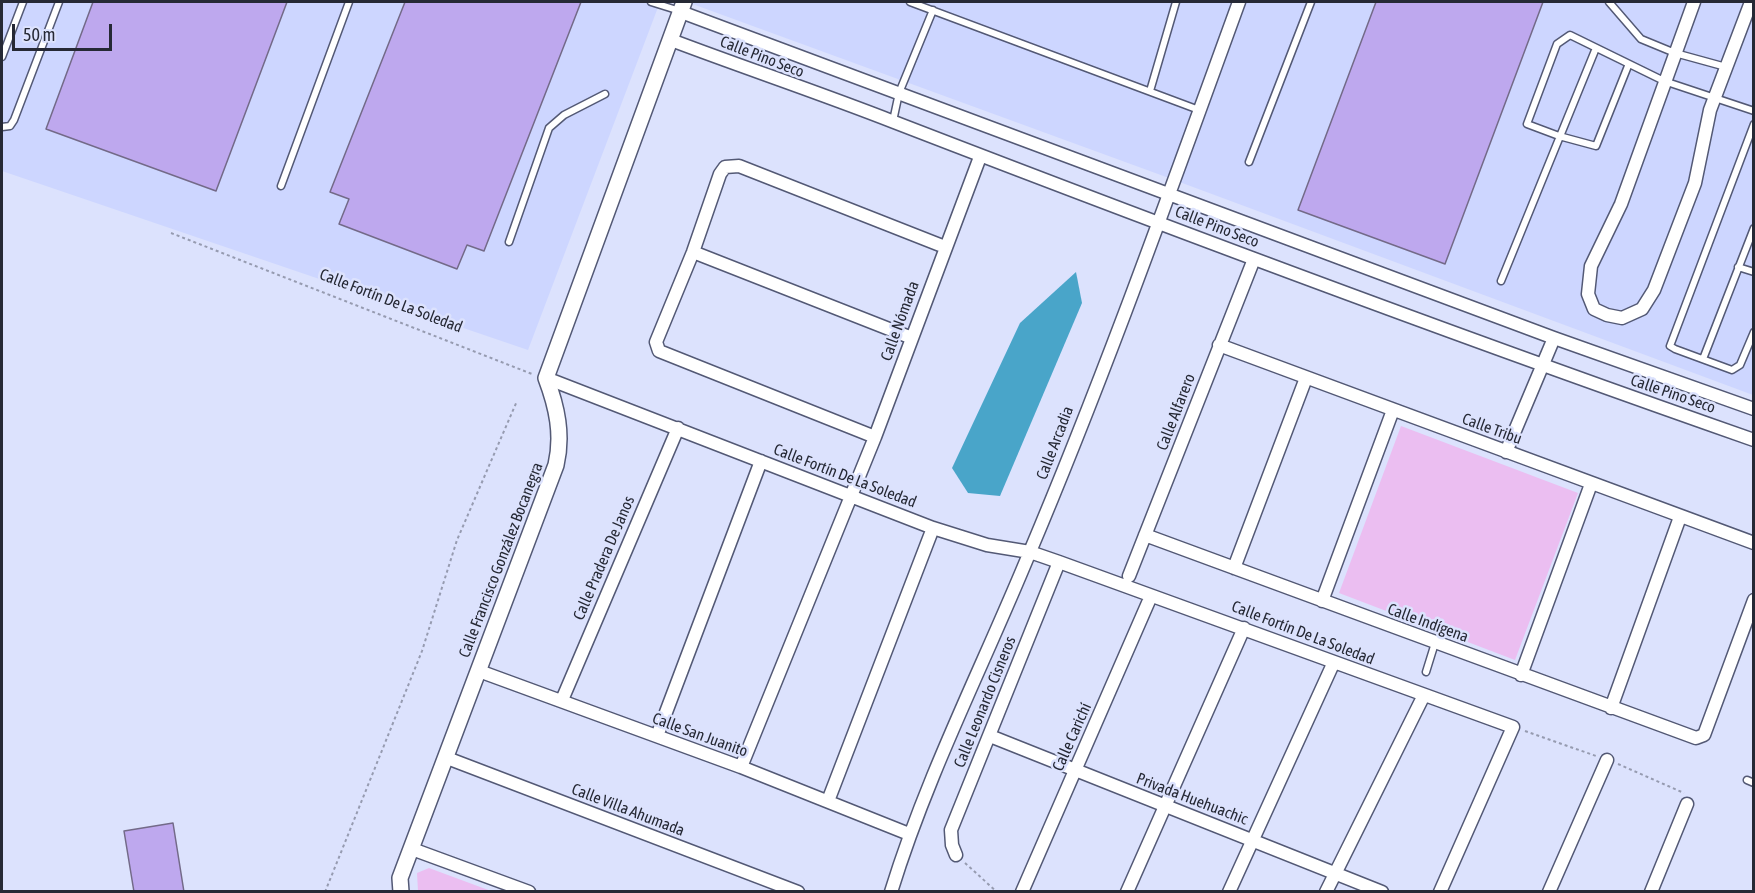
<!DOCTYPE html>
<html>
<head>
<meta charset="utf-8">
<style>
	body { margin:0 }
	#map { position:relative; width:1755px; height:893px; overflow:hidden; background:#dce2fd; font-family:"Asap Condensed",sans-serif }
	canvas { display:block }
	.frame { position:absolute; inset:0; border:3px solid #262935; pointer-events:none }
	.scale { position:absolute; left:12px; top:24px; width:100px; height:27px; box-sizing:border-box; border:3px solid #262935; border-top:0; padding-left:8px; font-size:18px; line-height:21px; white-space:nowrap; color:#262935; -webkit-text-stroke:4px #dce2fd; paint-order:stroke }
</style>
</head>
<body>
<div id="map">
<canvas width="1755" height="893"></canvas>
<div class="frame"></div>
<div class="scale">50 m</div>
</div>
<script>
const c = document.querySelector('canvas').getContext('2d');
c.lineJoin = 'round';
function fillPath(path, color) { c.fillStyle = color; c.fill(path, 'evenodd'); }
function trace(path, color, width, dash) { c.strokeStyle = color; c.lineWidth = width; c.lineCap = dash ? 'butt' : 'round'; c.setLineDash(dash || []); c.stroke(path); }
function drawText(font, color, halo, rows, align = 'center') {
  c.font = font + ' "Asap Condensed",sans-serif'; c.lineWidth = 5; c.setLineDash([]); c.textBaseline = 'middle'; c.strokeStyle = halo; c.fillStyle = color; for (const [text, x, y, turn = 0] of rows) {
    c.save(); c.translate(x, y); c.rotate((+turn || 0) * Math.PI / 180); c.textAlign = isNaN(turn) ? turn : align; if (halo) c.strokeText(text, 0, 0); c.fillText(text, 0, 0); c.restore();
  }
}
fillPath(new Path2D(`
	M2 2H660L528 350 2 171Z
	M687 2H1753V395L1158 174Z`), '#cdd6ff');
fillPath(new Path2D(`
	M1401 426 1578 493 1515 660 1339 593Z
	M429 868 491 891H418L417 873Z`), '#ebbef1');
fillPath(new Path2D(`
	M1076 272 1082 303 1000 496 968 493 952 468 1020 323Z`), '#49a5c9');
const building = new Path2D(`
	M93 2H287L216 191 46 129Z
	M405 2H581L484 251 467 245 457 269 339 224 349 199 330 192Z
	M1376 2H1543L1445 264 1298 210Z
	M173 823 184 892H134L124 831Z`);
fillPath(building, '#bea8ee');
trace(building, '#736a88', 1.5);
const service = new Path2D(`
	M651 2 680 11
	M910 2 1199 110
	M1609 2 1641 39 1675 53 1726 67
	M2 57 23 2
	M1628 66 1596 146 1559 136 1527 124 1557 44 1570 35 1664 81 1754 111
	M1150 91 1176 2
	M893 121 899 93 933 10
	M1754 124 1670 346 1675 349 1732 370 1740 365 1754 332
	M2 127 10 126 14 120 59 2
	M1249 162 1311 2
	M281 186 349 2
	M509 242 549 128 564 115 605 94
	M1738 267 1754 272
	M1501 281 1596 48
	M1703 359 1754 228
	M1426 672 1435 643
	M1747 780 1754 783`);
const minor = new Path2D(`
	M1694 2 1621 204 1591 266 1588 294 1594 309 1607 315 1622 318 1642 309 1654 290 1695 183 1710 110 1751 2
	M681 12 1554 338 1754 409
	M671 40C745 68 820 93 894 122 1179 232 1465 339 1754 440
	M693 252 912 338
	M1219 345 1754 543
	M546 378 933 528 987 545 1030 552 1059 562 1513 727 1440 892
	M875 437 659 351 656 342 693 252 720 174 725 167 739 166 945 247
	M1506 452 1554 338
	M1145 535 1696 738 1704 735 1754 600
	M1234 568 1306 378
	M1129 576 1254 259
	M1322 601 1393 410
	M479 671 741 767 909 834
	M1521 675 1591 484
	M562 700 678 428
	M1611 708 1680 517
	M657 736 761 461
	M990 736 1382 892
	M447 758 798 892
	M741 767 875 437 980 157
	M828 801 933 528
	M412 849 529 892
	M956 855 952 845 951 830 1059 562
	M891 892C927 775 983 666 1029 554 1106 372 1172 186 1239 2
	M1022 892 1151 596
	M1127 892 1244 628
	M1229 892 1333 664
	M1326 892 1424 695
	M1549 892 1607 760
	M1651 892 1687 804`);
const tertiary = new Path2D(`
	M401 892 400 878 556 465C563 435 557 407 546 378L684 2`);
trace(service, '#535975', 9);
trace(minor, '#535975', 15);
trace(tertiary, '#535975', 18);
trace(new Path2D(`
	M171 233 532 374
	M1525 731 1596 756
	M1618 764 1684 793
	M965 863 997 892
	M325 892 422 651 457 540 517 401`), '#969bb0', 2, [3, 3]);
trace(service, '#fff', 6);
trace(minor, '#fff', 12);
trace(tertiary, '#fff', 15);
drawText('16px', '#262935', '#dce2fd', [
	["Calle Pino Seco",762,57,21],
	["Calle Pino Seco",1217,227,21],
	["Calle Fortín De La Soledad",391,301,21],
	["Calle Nómada",900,321,-70],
	["Calle Pino Seco",1673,394,19],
	["Calle Alfarero",1176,412,-69],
	["Calle Tribu",1492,429,20],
	["Calle Arcadia",1055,443,-69],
	["Calle Fortín De La Soledad",845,476,21],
	["Calle Pradera De Janos",604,558,-67],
	["Calle Francisco González Bocanegra",501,560,-69],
	["Calle Indígena",1428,623,20],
	["Calle Fortín De La Soledad",1303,633,21],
	["Calle Leonardo Cisneros",985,702,-68],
	["Calle San Juanito",700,735,20],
	["Calle Carichí",1072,737,-66],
	["Privada Huehuachic",1192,799,21],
	["Calle Villa Ahumada",628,810,21]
]);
</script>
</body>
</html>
